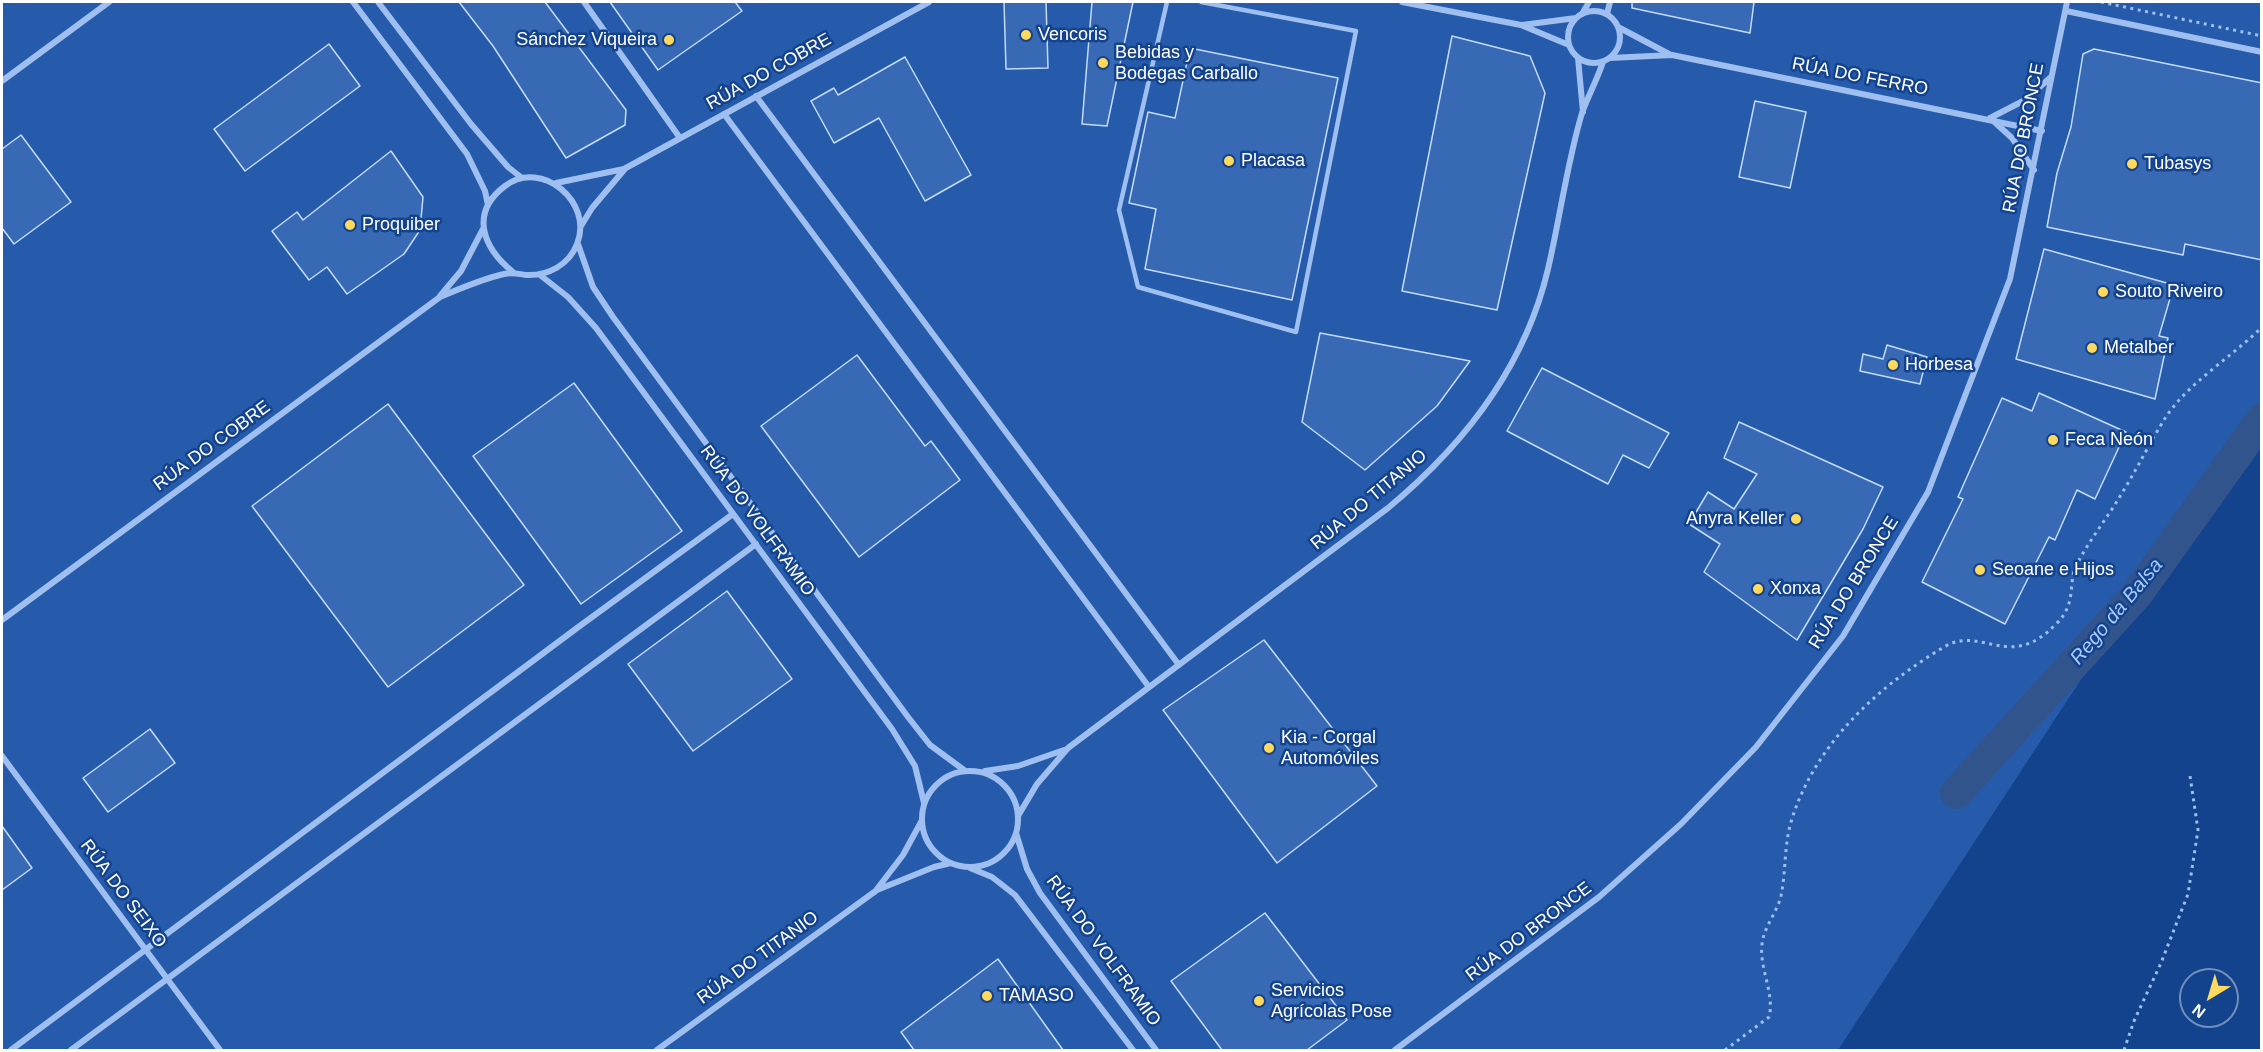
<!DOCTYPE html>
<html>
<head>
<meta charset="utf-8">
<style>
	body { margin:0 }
	#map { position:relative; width:2263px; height:1052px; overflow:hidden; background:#14438d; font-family:Helvetica,sans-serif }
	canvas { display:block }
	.frame { position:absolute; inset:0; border:3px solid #fff; pointer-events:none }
	.north { position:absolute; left:2179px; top:968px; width:60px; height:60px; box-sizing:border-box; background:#14438d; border:2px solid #728ebb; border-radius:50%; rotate:218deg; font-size:16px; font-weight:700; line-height:24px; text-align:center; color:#fff }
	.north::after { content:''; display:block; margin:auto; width:21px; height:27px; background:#ffd95d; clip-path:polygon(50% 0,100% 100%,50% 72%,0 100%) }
</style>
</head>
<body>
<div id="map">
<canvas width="2263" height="1052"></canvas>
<div class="frame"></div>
<div class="north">N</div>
</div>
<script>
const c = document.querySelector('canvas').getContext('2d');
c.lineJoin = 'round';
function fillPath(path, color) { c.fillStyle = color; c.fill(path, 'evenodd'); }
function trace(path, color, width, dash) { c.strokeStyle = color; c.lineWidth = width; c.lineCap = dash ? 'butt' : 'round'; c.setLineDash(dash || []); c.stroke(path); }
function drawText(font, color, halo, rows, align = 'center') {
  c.font = font + ' Helvetica,sans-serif'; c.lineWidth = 5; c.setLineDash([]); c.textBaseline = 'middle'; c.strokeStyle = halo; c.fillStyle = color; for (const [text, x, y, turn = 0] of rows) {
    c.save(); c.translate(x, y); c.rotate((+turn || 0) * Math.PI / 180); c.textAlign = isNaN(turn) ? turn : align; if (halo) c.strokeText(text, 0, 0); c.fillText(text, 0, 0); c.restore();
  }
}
fillPath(new Path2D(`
	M2 2H2261V405L1838 1050H2Z`), '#265bac');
trace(new Path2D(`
	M1956 793 2137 594 2262 419`), '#32548c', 32);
const building = new Path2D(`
	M459 2H545L626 110 625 125 566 158 493 46Z
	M610 2H735L742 11 658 70Z
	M1004 2H1046L1048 68 1006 69Z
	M1092 2H1133L1107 126 1082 124Z
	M1632 2H1754L1750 33 1632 8Z
	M1452 36 1530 56 1545 93 1497 310 1402 291Z
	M329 44 360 86 245 171 214 129Z
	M1190 48 1338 78 1292 300 1145 269 1156 209 1129 203 1148 112 1175 118Z
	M2094 49 2262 83V260L2185 244 2183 255 2047 227 2057 173 2071 127 2083 54Z
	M905 57 971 175 925 201 879 118 834 143 811 101 834 88 838 95Z
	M1755 101 1806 112 1790 188 1739 177Z
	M21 135 71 202 14 244 2 228V149Z
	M391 151 423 197 420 230 404 254 347 294 327 267 309 280 272 231 297 212 303 220Z
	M2044 249 2174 285 2159 336 2168 338 2155 399 2016 359Z
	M1320 333 1470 361 1437 406 1365 470 1302 422Z
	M1887 345 1927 357 1920 384 1860 371 1863 354 1883 359Z
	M857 355 925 446 931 441 960 480 859 557 761 426Z
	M1542 368 1669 433 1649 468 1623 455 1608 484 1507 431Z
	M574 383 682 531 581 604 473 456Z
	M2039 393 2126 432 2095 499 2077 490 2055 540 2049 537 2005 624 1922 582 1963 499 1958 497 2002 398 2032 411Z
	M388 404 524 585 388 687 252 506Z
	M1739 422 1883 487 1863 529 1797 640 1704 572 1720 544 1689 524 1708 492 1734 509 1757 474 1724 458Z
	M727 591 792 679 693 751 628 664Z
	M1264 640 1377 786 1277 863 1163 710Z
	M150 729 175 763 108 812 83 778Z
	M2 826 32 868 2 890Z
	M1265 913 1347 1020 1307 1050H1222L1171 981Z
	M998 959 1063 1050H914L901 1032Z`);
fillPath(building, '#3869b4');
trace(building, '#c4dbfc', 1.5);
trace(new Path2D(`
	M2101 2 2262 36
	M1725 1050 1769 1017C1775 994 1759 968 1762 944 1764 926 1777 913 1781 896 1786 872 1784 846 1791 822 1814 745 1877 687 1944 647 1982 624 2009 673 2056 624 2078 603 2067 582 2077 564 2090 539 2108 517 2122 493 2137 469 2149 444 2164 420 2185 385 2232 357 2262 327
	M2124 1050 2134 1021 2161 963 2188 894 2198 830 2190 776`), '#9ebff0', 3, [3, 4.5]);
trace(new Path2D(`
	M1167 2 1119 210 1138 287 1296 332 1356 31 1201 2`), '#9ebff0', 4.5);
trace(new Path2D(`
	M353 2 467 154 485 191 488 205
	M378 2 471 124 508 167 522 178
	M584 2 680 138
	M1402 2 1521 25 1569 45
	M2066 11 2262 52
	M1568 37a26 26 0 1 1 52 0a26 26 0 1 1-52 0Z
	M1582 14 1589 2
	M1607 14 1610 2
	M1522 25 1576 18
	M1618 27 1669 54
	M1578 58 1583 112
	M1610 58 1672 55 2042 131
	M2 81 109 2
	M756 96 1179 665
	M724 114 1149 687
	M2034 170 2012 138 1990 118 2025 100 2051 77
	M556 183 624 169 929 2
	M581 226 592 208 624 170
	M578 244 593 287 613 317 908 717 930 745 964 770
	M540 275 568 297 596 328 892 729 915 766 924 803
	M440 296 461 271 483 229
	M2 620 440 297C461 288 482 279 504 274 513 272 518 274 526 275 548 276 569 265 577 244 594 203 542 158 505 186 469 213 483 248 513 272
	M2 756 220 1050
	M922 819a48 48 0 1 1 96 0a48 48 0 1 1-96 0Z
	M985 771 1018 766 1064 750
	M1018 816 1037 784 1068 748 1388 508C1464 445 1525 367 1548 269 1560 218 1567 163 1582 113 1588 96 1597 80 1603 62
	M1016 833 1027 869 1040 893 1156 1050
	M970 868 992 877 1015 895 1133 1050
	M877 889 903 855 921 822
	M11 1050 577 628 733 514
	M71 1050 756 544
	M657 1050 877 890 934 867 951 863
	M1395 1050 1599 897 1681 824 1756 747 1843 636 1928 492 2010 279 2067 2`), '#9ebff0', 6);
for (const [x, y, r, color] of [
	[1026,35,6,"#ffd95d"],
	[669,40,6,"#ffd95d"],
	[1103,63,6,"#ffd95d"],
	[1229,161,6,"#ffd95d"],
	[2132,164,6,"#ffd95d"],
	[350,225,6,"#ffd95d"],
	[2103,292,6,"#ffd95d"],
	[2092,348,6,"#ffd95d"],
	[1893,365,6,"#ffd95d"],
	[2053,440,6,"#ffd95d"],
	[1796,519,6,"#ffd95d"],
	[1980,570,6,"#ffd95d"],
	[1758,589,6,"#ffd95d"],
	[1269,748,6,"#ffd95d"],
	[987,996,6,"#ffd95d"],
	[1259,1001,6,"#ffd95d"]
]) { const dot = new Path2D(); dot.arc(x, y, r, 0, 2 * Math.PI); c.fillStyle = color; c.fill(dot); trace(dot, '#14438d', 2); }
drawText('18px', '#fff', '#14438d', [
	["Vencoris",1038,35],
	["Sánchez Viqueira",657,40,"right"],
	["Bebidas y",1115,53],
	["Bodegas Carballo",1115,74],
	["Placasa",1241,161],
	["Tubasys",2144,164],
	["Proquiber",362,225],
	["Souto Riveiro",2115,292],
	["Metalber",2104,348],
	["Horbesa",1905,365],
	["Feca Neón",2065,440],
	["Anyra Keller",1784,519,"right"],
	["Seoane e Hijos",1992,570],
	["Xonxa",1770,589],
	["Kia - Corgal",1281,738],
	["Automóviles",1281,759],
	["Servicios",1271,991],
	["Agrícolas Pose",1271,1012],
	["TAMASO",999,996]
], 'left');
drawText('18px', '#fff', '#14438d', [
	["RÚA DO COBRE",769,72,-29],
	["RÚA DO FERRO",1860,77,11],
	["RÚA DO BRONCE",2024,138,-79],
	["RÚA DO COBRE",212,446,-36],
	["RÚA DO TITANIO",1369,500,-40],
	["RÚA DO VOLFRAMIO",757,521,54],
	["RÚA DO BRONCE",1854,583,-58],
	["RÚA DO SEIXO",123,894,53],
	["RÚA DO BRONCE",1529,932,-37],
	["RÚA DO VOLFRAMIO",1103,951,54],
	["RÚA DO TITANIO",758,958,-36]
]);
drawText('italic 20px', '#a9c9f8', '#14438d', [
	["Rego da Balsa",2117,612,-50]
]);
</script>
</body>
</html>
